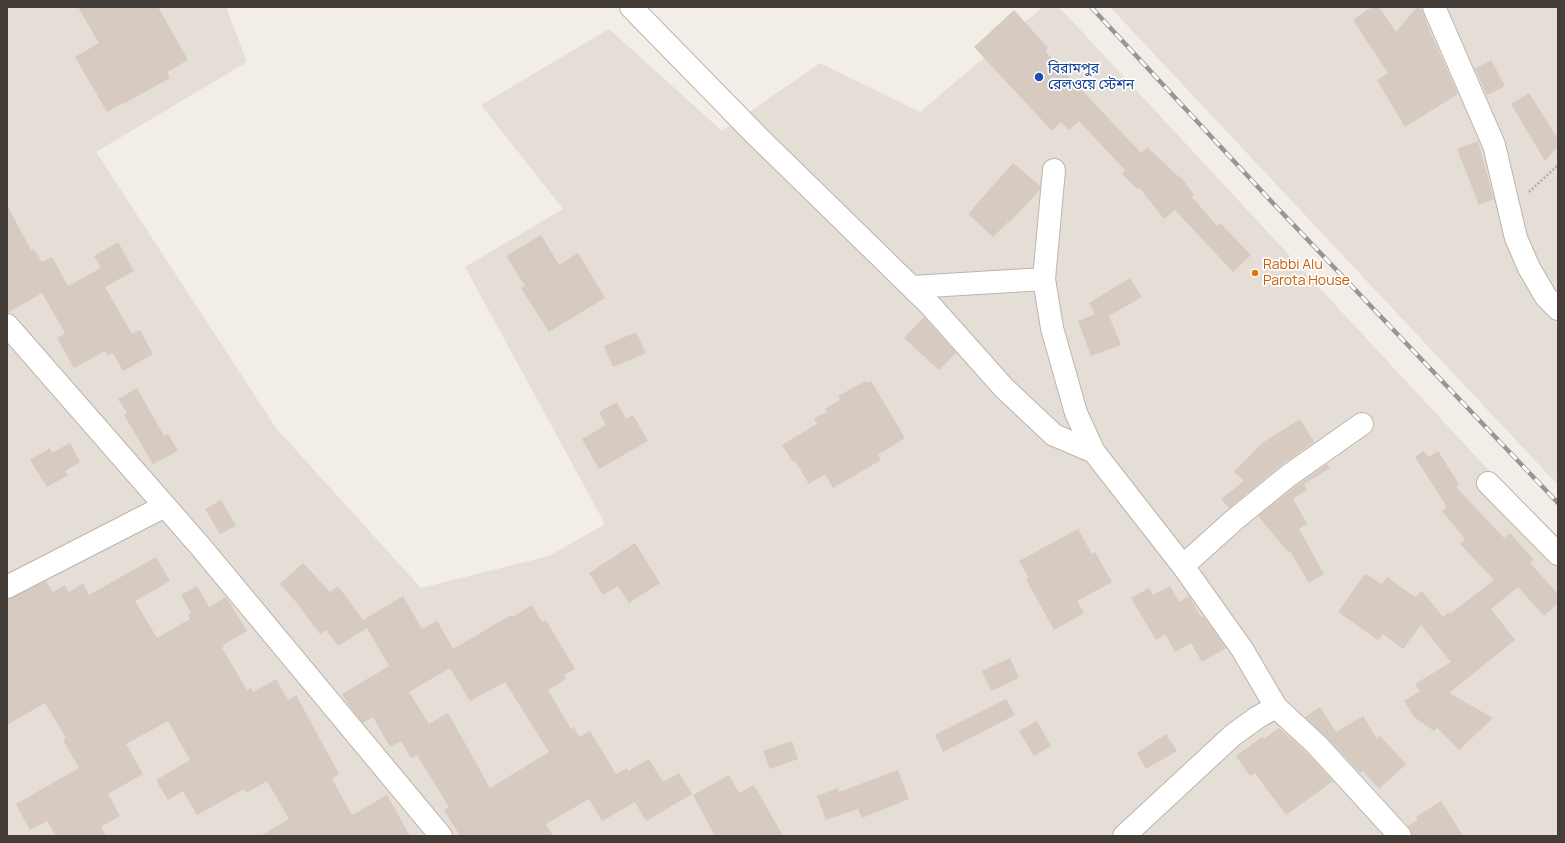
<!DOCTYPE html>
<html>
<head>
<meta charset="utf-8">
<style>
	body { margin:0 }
	#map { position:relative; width:1565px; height:843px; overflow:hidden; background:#f2ede7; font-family:Manrope,sans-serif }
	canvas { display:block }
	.frame { position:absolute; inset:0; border:8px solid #453d37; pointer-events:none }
</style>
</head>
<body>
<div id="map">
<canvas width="1565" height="843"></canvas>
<div class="frame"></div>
</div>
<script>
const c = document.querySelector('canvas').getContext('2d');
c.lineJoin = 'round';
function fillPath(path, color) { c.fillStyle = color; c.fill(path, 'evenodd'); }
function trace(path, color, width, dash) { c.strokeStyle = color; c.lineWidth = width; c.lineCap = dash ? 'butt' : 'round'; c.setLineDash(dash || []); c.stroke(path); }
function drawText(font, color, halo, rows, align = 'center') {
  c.font = font + ' Manrope,"Noto Sans Bengali",sans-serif'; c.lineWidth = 3.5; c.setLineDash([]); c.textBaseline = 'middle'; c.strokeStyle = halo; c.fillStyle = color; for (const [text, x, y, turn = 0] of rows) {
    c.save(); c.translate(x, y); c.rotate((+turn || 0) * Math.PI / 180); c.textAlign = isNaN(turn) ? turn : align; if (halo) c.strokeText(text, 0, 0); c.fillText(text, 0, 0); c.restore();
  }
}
fillPath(new Path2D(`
	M7 7H226L247 62 96 152 276 428 421 588 549 556 605 524 465 267 563 209 481 105 609 29 722 131 820 63 920 112 1043 7H1059L1558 545V836H7Z
	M1110 7H1558V485Z`), '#e5ded6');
fillPath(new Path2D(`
	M78 7H158L188 60 167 72 170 78 125 103V102L107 112 75 57 99 43Z
	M1372 7H1379L1396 32 1417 7 1422 10 1429 29 1458 94 1405 127 1377 80 1388 73 1353 20Z
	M1014 10 1048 48 1045 51 1141 153 1147 147 1179 177 1180 176 1194 195 1192 197 1217 226 1220 223 1251 255 1233 272 1175 210 1164 219 1139 187 1137 189 1122 174 1125 170 1079 121 1069 130 1061 122 1052 131 974 47Z
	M1491 60 1505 86 1487 95 1475 69Z
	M1529 93 1558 139V146L1545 161 1511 104Z
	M1478 141 1494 199 1479 205 1457 149Z
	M1013 163 1040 186V190L1009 223 1008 222 993 237 968 214Z
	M7 205 31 250 34 249 42 262 52 257 68 286 101 268 94 256 118 242 134 271 105 287 132 334 140 330 153 354 123 371 113 353 108 356 105 351 74 368 57 338 65 333 42 293 7 313Z
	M541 235 559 265 578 253 605 298 549 332 521 288 525 286 506 256Z
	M1130 278 1142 297 1109 316 1121 345 1091 356 1078 321 1095 314 1089 303Z
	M924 317 956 353 939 370 904 338Z
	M636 332 646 353 613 367 604 346Z
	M866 381 867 383 871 381 905 438 878 455 881 460 833 488 825 474 809 484 795 461 793 462 782 445 817 424 814 418 827 412 825 409 840 400 838 396Z
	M137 388 164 436 168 434 178 451 153 464 124 415 127 413 118 399Z
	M617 402 626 419 633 415 648 441 599 469 582 439 606 425 599 412Z
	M1300 419 1314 442 1280 466 1229 508 1221 499 1244 481 1234 472 1262 443Z
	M70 443 80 462 65 471 68 475 47 487 30 460 50 448 52 453Z
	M1423 451 1429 457 1438 451 1459 484 1456 487 1504 538 1510 533 1534 560 1530 563 1558 594V603L1544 616 1518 587 1491 609 1515 640 1449 693 1493 718 1459 750 1437 728 1434 731 1414 717 1404 701 1420 691 1415 684 1451 662 1421 625 1403 649 1383 634 1378 640 1338 612 1365 574 1382 584 1387 577 1415 597 1422 591 1443 617 1449 612 1450 614 1494 580 1460 544 1465 539 1442 511 1447 507 1415 457Z
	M1327 464 1330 468 1304 484 1307 490 1293 499 1307 524 1299 529 1324 574 1309 583 1290 551 1288 552 1258 516 1296 486Z
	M221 500 236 526 220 534 205 509Z
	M1078 529 1092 554 1095 552 1112 582 1077 601 1084 613 1054 630 1026 579 1028 577 1019 561Z
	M635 543 660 583 629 603 618 586 603 595 589 573Z
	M156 557 170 581 135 601 157 638 190 619 188 615 191 613 181 595 197 586 209 607 226 597 247 631 223 645 224 647 222 648 247 690 251 688 253 692 276 679 288 700 296 695 339 774 332 779 352 815 387 795 410 836H260L289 819 267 781 246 793 244 789 197 815 183 791 168 800 156 780 190 760 168 721 126 744 143 774 108 794 120 816 101 827 106 836H56L47 821 30 830 16 804 79 768 63 740 66 738 45 703 7 725V599L46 581 53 592 65 585 69 592 83 583 89 595Z
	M303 563 330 592 338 586 363 620 403 596 422 629 437 621 453 649 511 615 513 617 532 605 542 622 546 620 575 669 564 675 566 679 548 690 571 729 574 727 579 737 590 731 616 774 627 768 628 771 649 759 663 782 679 773 692 794 646 821 635 802 602 821 589 799 546 824 553 836H460L444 810 449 807 417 755 411 758 401 741 390 747 373 717 363 723 350 707 342 694 389 666 367 628 338 646 326 630 320 634 296 602 280 584ZM450 668 470 701 505 682 549 752 490 788 448 713 429 724 409 692Z
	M1170 586 1179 602 1189 596 1201 617 1203 616 1226 648 1202 662 1191 643 1175 652 1165 634 1156 640 1131 598 1149 588 1153 595Z
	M1010 658 1019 678 991 691 982 671Z
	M1006 699 1015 715 943 752 935 735Z
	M1320 707 1336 732 1363 716 1377 739 1380 736 1406 764 1379 789 1363 771 1360 773 1326 737 1305 717Z
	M1037 721 1051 746 1034 756 1019 731Z
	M1279 728 1308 754 1333 781 1286 815 1255 773 1250 776 1236 756 1262 737 1264 739Z
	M1166 734 1177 751 1146 769 1137 753Z
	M792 741 798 759 770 769 763 751Z
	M898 770 909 799 862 818 858 809 826 820 817 796 838 788 839 792Z
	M729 775 739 793 754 785 783 836H715L693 795Z
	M1441 801 1463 836H1412L1408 826 1418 820 1416 817Z`), '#d6cac1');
const minor = new Path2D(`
	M631 7 757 136 931 306 1004 388 1054 435 1094 452
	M1434 7 1494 145 1516 238 1529 268 1546 297 1558 309
	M1054 170 1044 279 1052 328 1076 413 1094 452 1183 566 1242 649 1276 707 1317 745 1400 836
	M912 287 1044 279
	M7 325 200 546 441 836
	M1488 483 1558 554
	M1183 566 1234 520 1288 476 1362 424
	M7 587 165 506
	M1124 836 1233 735 1258 717 1276 707`);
trace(minor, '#bdb4ab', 24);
trace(new Path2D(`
	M1529 192 1558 165`), '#bdad9d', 2.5, [2, 2]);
trace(minor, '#fff', 22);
const rail = new Path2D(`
	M1091 7 1269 199 1558 503`);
trace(rail, '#969696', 4.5);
trace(rail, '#fff', 3, [9]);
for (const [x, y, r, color] of [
	[1039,77,5,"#1a4fb4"],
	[1255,273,4,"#e8710a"]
]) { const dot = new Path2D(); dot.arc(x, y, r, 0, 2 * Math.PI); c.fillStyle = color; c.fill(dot); trace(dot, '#fff', 1.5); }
drawText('14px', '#164399', '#fff', [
	["বিরামপুর",1048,69],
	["রেলওয়ে স্টেশন",1048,85]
], 'left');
drawText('14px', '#c56008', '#fff', [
	["Rabbi Alu",1263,265],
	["Parota House",1263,281]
], 'left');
</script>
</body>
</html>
